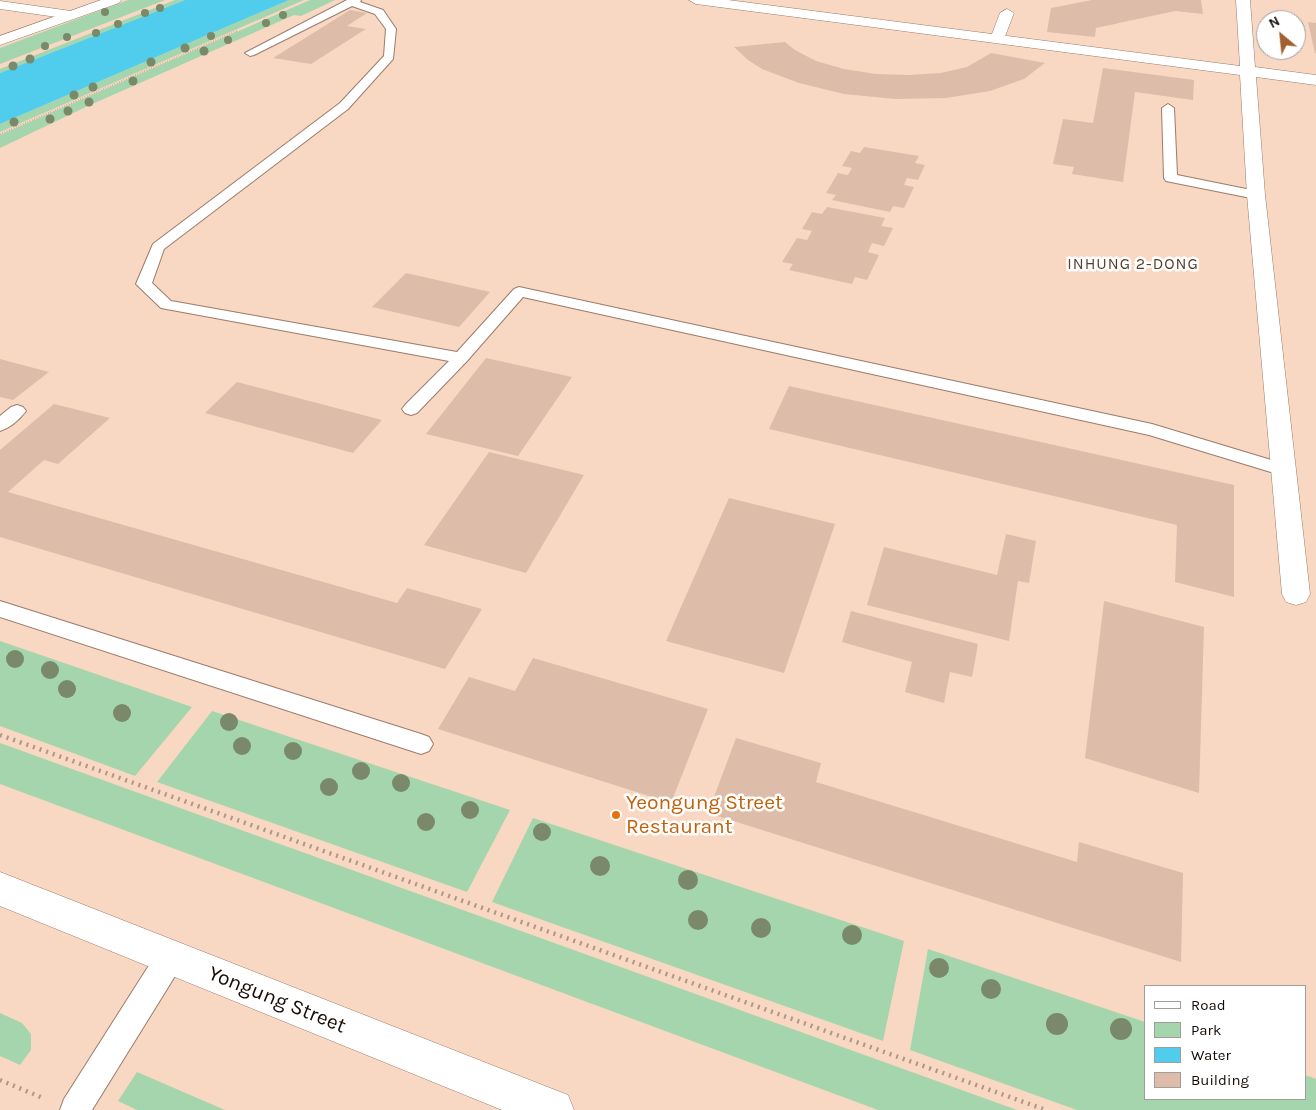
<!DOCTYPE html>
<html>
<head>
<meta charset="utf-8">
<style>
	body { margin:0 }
	#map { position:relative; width:1316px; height:1110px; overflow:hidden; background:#f8d7c3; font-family:Karla,sans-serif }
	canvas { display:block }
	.legend { position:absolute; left:1144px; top:985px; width:162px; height:115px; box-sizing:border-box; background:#fff; border:1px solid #a19d9b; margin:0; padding:6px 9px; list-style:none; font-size:15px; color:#150b05 }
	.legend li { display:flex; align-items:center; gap:10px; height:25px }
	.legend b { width:25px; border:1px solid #a19d9b }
	.north { position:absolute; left:1256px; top:10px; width:50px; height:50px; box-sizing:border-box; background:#fff; border:1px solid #a19d9b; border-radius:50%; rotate:332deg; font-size:14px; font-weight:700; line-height:20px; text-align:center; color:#150b05 }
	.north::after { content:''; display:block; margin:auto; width:18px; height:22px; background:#a25f2f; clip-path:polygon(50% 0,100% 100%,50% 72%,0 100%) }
</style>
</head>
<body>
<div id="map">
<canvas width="1316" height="1110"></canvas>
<ul class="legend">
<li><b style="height:6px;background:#fff"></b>Road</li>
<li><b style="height:14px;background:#a5d5ad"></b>Park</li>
<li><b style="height:14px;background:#50cded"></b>Water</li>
<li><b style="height:14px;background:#ddbdaa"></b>Building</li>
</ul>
<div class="north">N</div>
</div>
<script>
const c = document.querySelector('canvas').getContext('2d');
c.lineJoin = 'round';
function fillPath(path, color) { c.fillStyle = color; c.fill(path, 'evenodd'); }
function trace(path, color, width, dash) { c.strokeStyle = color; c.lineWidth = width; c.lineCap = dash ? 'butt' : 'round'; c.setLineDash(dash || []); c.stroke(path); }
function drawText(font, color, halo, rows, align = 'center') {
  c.font = font + ' Karla,sans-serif'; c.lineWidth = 5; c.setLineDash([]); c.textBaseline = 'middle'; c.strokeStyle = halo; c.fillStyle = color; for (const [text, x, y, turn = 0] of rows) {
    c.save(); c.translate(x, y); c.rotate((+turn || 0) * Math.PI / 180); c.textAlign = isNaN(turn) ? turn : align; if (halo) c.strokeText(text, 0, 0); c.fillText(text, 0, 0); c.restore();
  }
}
fillPath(new Path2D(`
	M128 0H165L0 64V48Z
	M175 0H185L0 73V69Z
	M289 0H304L0 132V124Z
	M310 0H335L301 16 294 15 90 105 0 148V135Z
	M0 641 192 707 135 776 0 726Z
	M212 711 510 810 467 892 157 782Z
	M0 743 1017 1110H878L0 784Z
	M533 818 904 941 883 1041 492 902Z
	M928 949 1145 1022V1099H1305V1075L1316 1079V1110H1077L910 1050Z
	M0 1013 22 1023 31 1034V1050L20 1065 0 1056Z
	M137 1072 225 1110H137L118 1101Z`), '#a5d5ad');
fillPath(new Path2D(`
	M185 0H289L0 124V73Z`), '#50cded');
fillPath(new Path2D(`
	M1092 0H1201L1203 14 1175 11 1096 28 1095 37 1047 32 1051 8Z
	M350 10 367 13 347 26 366 29 311 64 273 58Z
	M1308 22 1316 23V53H1315Z
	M785 42 795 50 816 61 844 69 876 74 909 75 941 73 967 67 991 53 1045 63 1024 79 990 91 946 98 895 99 844 94 799 83 762 69 748 60 734 47Z
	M1103 68 1194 80 1193 100 1135 92 1123 182 1072 174 1074 167 1053 164 1063 119 1093 123Z
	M864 147 919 156 915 163 925 165 918 180 907 178 904 185 914 187 904 208 893 206 890 212 832 200 836 195 826 193 838 173 848 175 852 168 842 166 851 151 860 153Z
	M827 207 885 218 881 226 893 228 884 246 872 243 868 252 879 255 867 280 855 277 852 284 789 270 793 264 782 262 797 238 807 240 812 231 802 229 812 212 822 214Z
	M406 273 490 292 459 327 372 307Z
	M486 358 572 377 518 456 426 434Z
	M0 359 49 372 13 400 0 397Z
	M237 382 382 420 353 453 205 413Z
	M789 386 1234 485V597L1175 582 1177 525 769 429Z
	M54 404 110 418 58 464 44 460 8 492 397 603 407 588 482 609 445 669 0 537V450Z
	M489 452 584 475 526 573 424 545Z
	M729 498 835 524 784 673 666 641Z
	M1006 534 1036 541 1029 583 1018 581 1009 641 867 605 884 547 997 575Z
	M1104 601 1204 627 1199 793 1085 758Z
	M851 611 978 644 972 677 950 672 944 703 905 692 912 662 842 642Z
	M533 658 708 709 671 803 438 729 469 677 515 691Z
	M736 738 821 763 816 782 1077 862 1079 842 1183 873 1181 962 708 813Z`), '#ddbdaa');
const lane = new Path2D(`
	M361 0 360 2 383 10 396 29 393 59 348 109 164 249 152 283 171 301 457 352 514 289 519 287 1152 424 1291 466 1293 470 1291 474 1284 476 1149 435 523 297 467 361 417 413 411 415 405 413 402 409 405 405 449 361 161 308 136 284 153 244 340 103 384 56 386 29 375 14 352 6 254 55 250 56 245 53 347 0Z
	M1168 104 1174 108 1177 175 1261 192 1263 195 1261 198 1256 199 1166 181 1164 178 1162 108Z
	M17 405 23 407 26 411C20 419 10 428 0 431V416L11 407Z
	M0 601 421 734 429 737 433 744 429 751 421 754 0 617Z
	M170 944 180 948 184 958 180 968 92 1110H60L64 1099 160 948Z`);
const street = new Path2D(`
	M0 1 71 11 76 12 78 15 76 18 71 19 0 9Z
	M1007 9 1014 13 1004 39 1002 42H992L990 39 1000 13Z`);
const secondary = new Path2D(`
	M101 0H121L119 3 0 45V36Z
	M689 0H728L1240 66 1236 0H1250L1255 67 1316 75V85L1256 77 1265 195 1310 594 1306 602 1296 605 1286 602 1282 594 1247 195 1240 75 696 4Z`);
const primary = new Path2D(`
	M0 872 568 1095 574 1110H502L0 906Z`);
trace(lane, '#9a7c6a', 2);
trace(street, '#9a7c6a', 1);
trace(secondary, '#9a7c6a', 1);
trace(primary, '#9a7c6a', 1);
trace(new Path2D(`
	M0 134 237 31`), '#b09787', 2, [0.5, 2]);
trace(new Path2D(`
	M0 735 1046 1110
	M0 1080 43 1098`), '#b09787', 4.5, [2, 5]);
fillPath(lane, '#fff');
fillPath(street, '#fff');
fillPath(secondary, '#fff');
fillPath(primary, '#fff');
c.fillStyle = '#79896a';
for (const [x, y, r] of [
	[160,8,4],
	[105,12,4],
	[145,13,4],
	[283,15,4],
	[266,23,4],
	[118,24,4],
	[96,33,4],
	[211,36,4],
	[67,37,4],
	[228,40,4],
	[45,46,4],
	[185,48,4.5],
	[204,51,4.5],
	[30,59,4.5],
	[151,62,4.5],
	[13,66,4.5],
	[133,81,4.5],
	[93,87,4.5],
	[74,95,4.5],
	[89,102,4.5],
	[68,111,4.5],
	[50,119,4.5],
	[14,122,4.5],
	[15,659,9],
	[50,670,9],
	[67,689,9],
	[122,713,9],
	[229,722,9],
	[242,746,9],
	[293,751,9],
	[361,771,9],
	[401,783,9],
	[329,787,9],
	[470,810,9],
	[426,822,9],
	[542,832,9],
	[600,866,10],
	[688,880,10],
	[698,920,10],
	[761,928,10],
	[852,935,10],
	[939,968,10],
	[991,989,10],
	[1057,1024,11],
	[1121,1029,11]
]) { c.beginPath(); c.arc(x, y, r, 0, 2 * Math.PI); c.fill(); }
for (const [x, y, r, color] of [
	[616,815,5,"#e8710a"]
]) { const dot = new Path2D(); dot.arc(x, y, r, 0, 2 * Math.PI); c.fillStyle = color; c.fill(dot); trace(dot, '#fff', 2); }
c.letterSpacing = '1px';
drawText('16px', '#593e2e', '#fff', [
	["INHUNG 2-DONG",1133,264]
]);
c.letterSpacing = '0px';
drawText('21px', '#c56008', '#fff', [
	["Yeongung Street",626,803],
	["Restaurant",626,827]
], 'left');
drawText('21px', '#150b05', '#fff', [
	["Yongung Street",277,1000,22]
]);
</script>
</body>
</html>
